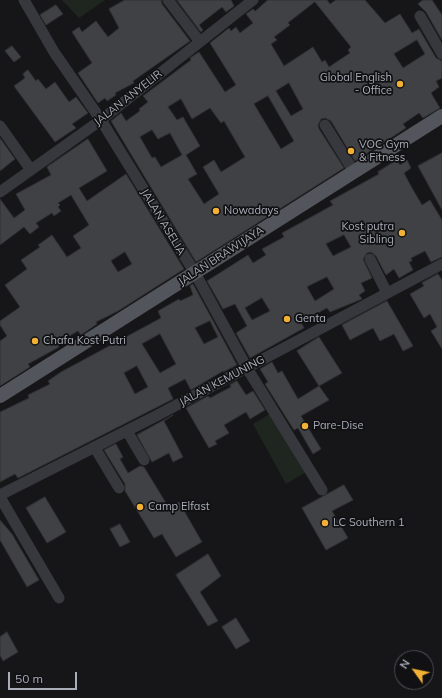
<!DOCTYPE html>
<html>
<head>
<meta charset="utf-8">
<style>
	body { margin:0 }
	#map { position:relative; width:442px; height:698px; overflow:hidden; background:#161618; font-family:Mulish,sans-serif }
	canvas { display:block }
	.north { position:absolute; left:394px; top:650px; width:40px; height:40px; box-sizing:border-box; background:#111113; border:1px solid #4d4f55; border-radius:50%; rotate:303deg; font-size:11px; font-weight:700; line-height:16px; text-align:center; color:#a8adb8 }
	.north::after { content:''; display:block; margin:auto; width:14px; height:18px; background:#f2b134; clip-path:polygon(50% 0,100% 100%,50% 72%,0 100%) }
	.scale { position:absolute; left:8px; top:672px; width:69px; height:18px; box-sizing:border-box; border:2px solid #a8adb8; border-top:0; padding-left:5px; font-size:12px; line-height:14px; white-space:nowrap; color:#a8adb8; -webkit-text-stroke:3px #111113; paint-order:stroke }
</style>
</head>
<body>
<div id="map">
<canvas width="442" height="698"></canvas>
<div class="north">N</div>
<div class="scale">50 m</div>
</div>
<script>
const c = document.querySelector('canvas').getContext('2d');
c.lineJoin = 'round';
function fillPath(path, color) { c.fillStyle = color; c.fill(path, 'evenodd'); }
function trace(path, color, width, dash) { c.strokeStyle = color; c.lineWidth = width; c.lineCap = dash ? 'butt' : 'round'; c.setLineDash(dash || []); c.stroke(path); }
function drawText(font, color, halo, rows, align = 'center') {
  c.font = font + ' Mulish,sans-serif'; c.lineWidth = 3.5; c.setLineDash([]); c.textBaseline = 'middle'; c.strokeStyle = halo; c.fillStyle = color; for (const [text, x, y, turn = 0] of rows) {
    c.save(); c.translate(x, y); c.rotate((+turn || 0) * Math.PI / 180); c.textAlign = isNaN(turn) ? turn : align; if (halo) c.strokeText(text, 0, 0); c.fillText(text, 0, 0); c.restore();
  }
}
fillPath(new Path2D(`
	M62 0H105L79 18Z
	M273 412 308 471 286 484 253 424Z`), '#1e261f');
const building = new Path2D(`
	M125 0H161L162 4 190 41 133 81 134 83 115 93 116 95 107 101 105 98 98 103 78 73 92 63 72 32 79 27 82 32 96 21 108 37 119 28 109 9Z
	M177 0H231L234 6 226 12 222 7 199 25 203 30 201 32Z
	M268 0H327L330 4 336 0H365L385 23 400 14 412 33 419 29 436 58 442 61V78L436 81 439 87 431 93 440 108 423 118 419 113 403 124 406 128 355 161 331 121 325 118 321 119 318 125 319 129 344 168 196 262 111 121 121 113 126 121 140 111 139 109 148 102 143 96 191 60 190 58 199 52 225 92 236 85 210 43 229 28 231 31 236 27 240 33 253 23 246 14 253 9 255 11ZM315 2 351 47 348 50 350 53 329 67 325 60 322 62 313 47 284 66 271 44 277 40 274 37 290 25 288 23ZM417 40 425 54 403 68 394 54ZM289 83 303 109 291 116 276 91ZM268 96 294 141 281 149 254 104ZM181 99 192 119 210 108 221 123 224 121 245 157 221 172 214 160 203 167 219 194 204 204 188 179 197 174 186 155 200 146 183 117 177 120 168 107ZM152 130 158 139 170 133 182 155 161 167 155 157 152 158 140 137Z
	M423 0H432L442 15V40L426 12 418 4Z
	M56 5 63 14 46 25 40 15Z
	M12 46 21 57 14 62 5 51Z
	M28 70 36 81 38 79 46 89 55 82 69 102 76 97 88 113 72 124 76 128 55 142 14 86 25 78 23 74Z
	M0 138 15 159 0 171Z
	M88 139 107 171 79 188 87 201 126 174 184 269 118 311 96 322 97 324 81 335 78 331 57 343 59 347 28 364 30 367 0 386V341L7 336 0 325V321L20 307 5 285 27 269 21 260 40 247 38 245 52 235 67 257 81 248 73 236 89 225 71 195 58 203 60 205 58 207 61 211 54 216 52 213 36 223 39 227 30 234 24 227 0 245V199L14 218 25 210 16 194 51 175 47 167ZM125 252 132 264 118 272 111 261Z
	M442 153V210L418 166Z
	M397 160 400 165 407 160 411 168 404 173 412 188 422 205 430 200 442 220V257L431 262 425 251 411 258 412 261 409 262 413 270 399 278 394 269 386 275 376 256 371 252 367 253 363 259 372 278 361 283 365 291 359 295 362 299 330 312 327 308 301 322 304 328 250 358 236 333 247 326 235 304 223 309 207 281 248 255 253 263 266 255 262 249 284 237 282 233 333 205 330 201 379 174 378 172ZM344 235 351 247 333 256 326 244ZM327 277 334 289 315 301 307 287ZM262 298 270 311 252 320 245 308Z
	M438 274 442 280V349L431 331 437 327 430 314 424 318 410 294 424 286 422 283Z
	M193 284 237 365 223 372V371L191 390 185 379 168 388 173 399 20 477 18 478 15 474 0 482V412L29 398 28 395 50 384 48 381 61 372 161 318 158 311 179 299 180 301 193 295 190 286ZM210 321 218 337 204 344 195 328ZM160 334 176 364 160 373 142 344ZM137 366 148 387 135 394 124 373Z
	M387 301 413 346 403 351 394 334 380 341 373 328 350 340 342 325Z
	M319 337 342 373 319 386 329 400 301 416 321 449 313 454 298 428 294 430 265 384 268 382 260 369 272 362 278 373 282 371 298 399 319 386 297 351Z
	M237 381 246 395 253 391 265 410 250 419 246 412 224 425 229 433 215 441 217 444 209 448 186 408 208 396 210 398 231 387 230 385Z
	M173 415 164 421 183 457 173 462 169 453 152 462 137 435Z
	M116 444 123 457 120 459 128 473 140 466 144 467 169 508 179 502 202 542 176 557 162 534 154 538 125 491V484L104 450Z
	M344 485 353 500 332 511 348 538 326 550 302 508Z
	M45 497 66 532 47 543 26 508Z
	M0 520 12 534 39 580 27 587 0 540Z
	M120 524 130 542 120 547 110 529Z
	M208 554 221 576 200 592 218 621 208 626 176 575Z
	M236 618 250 641 236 649 222 627Z
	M7 632 18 652 3 661 0 655V637Z`);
fillPath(building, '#404145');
trace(building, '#303034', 1);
trace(new Path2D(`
	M24 0 54 52 101 120 195 273 247 368 322 490
	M168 0 200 42
	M420 16 442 54
	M325 125 354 172
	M0 126 31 170
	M0 192 101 120 253 0
	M370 259 387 293
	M127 431 144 460
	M95 448 119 488
	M0 495 156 416 442 264
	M0 497 59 598`), '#37383d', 11);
trace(new Path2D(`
	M0 396 442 116`), '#53555c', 14);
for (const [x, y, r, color] of [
	[400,84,4,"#f2b134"],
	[351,151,4,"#f2b134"],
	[216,211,4,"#f2b134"],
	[402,233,4,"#f2b134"],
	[287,319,4,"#f2b134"],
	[35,341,4,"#f2b134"],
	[305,426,4,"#f2b134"],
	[140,507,4,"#f2b134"],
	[325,523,4,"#f2b134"]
]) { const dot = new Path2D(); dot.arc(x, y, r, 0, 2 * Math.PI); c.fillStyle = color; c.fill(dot); trace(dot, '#111113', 1.5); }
drawText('11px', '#a8adb8', '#111113', [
	["Global English",392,78,"right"],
	["- Office",392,91,"right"],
	["VOC Gym",359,145],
	["& Fitness",359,158],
	["Nowadays",224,211],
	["Kost putra",394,227,"right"],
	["Sibling",394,240,"right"],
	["Genta",295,319],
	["Chafa Kost Putri",43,341],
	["Pare-Dise",313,426],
	["Camp Elfast",148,507],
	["LC Southern 1",333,523]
], 'left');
drawText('11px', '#a8adb8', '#111113', [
	["JALAN ANYELIR",128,98,-38],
	["JALAN ASELIA",163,222,59],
	["JALAN BRAWIJAYA",221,256,-33],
	["JALAN KEMUNING",222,381,-28]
]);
</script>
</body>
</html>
